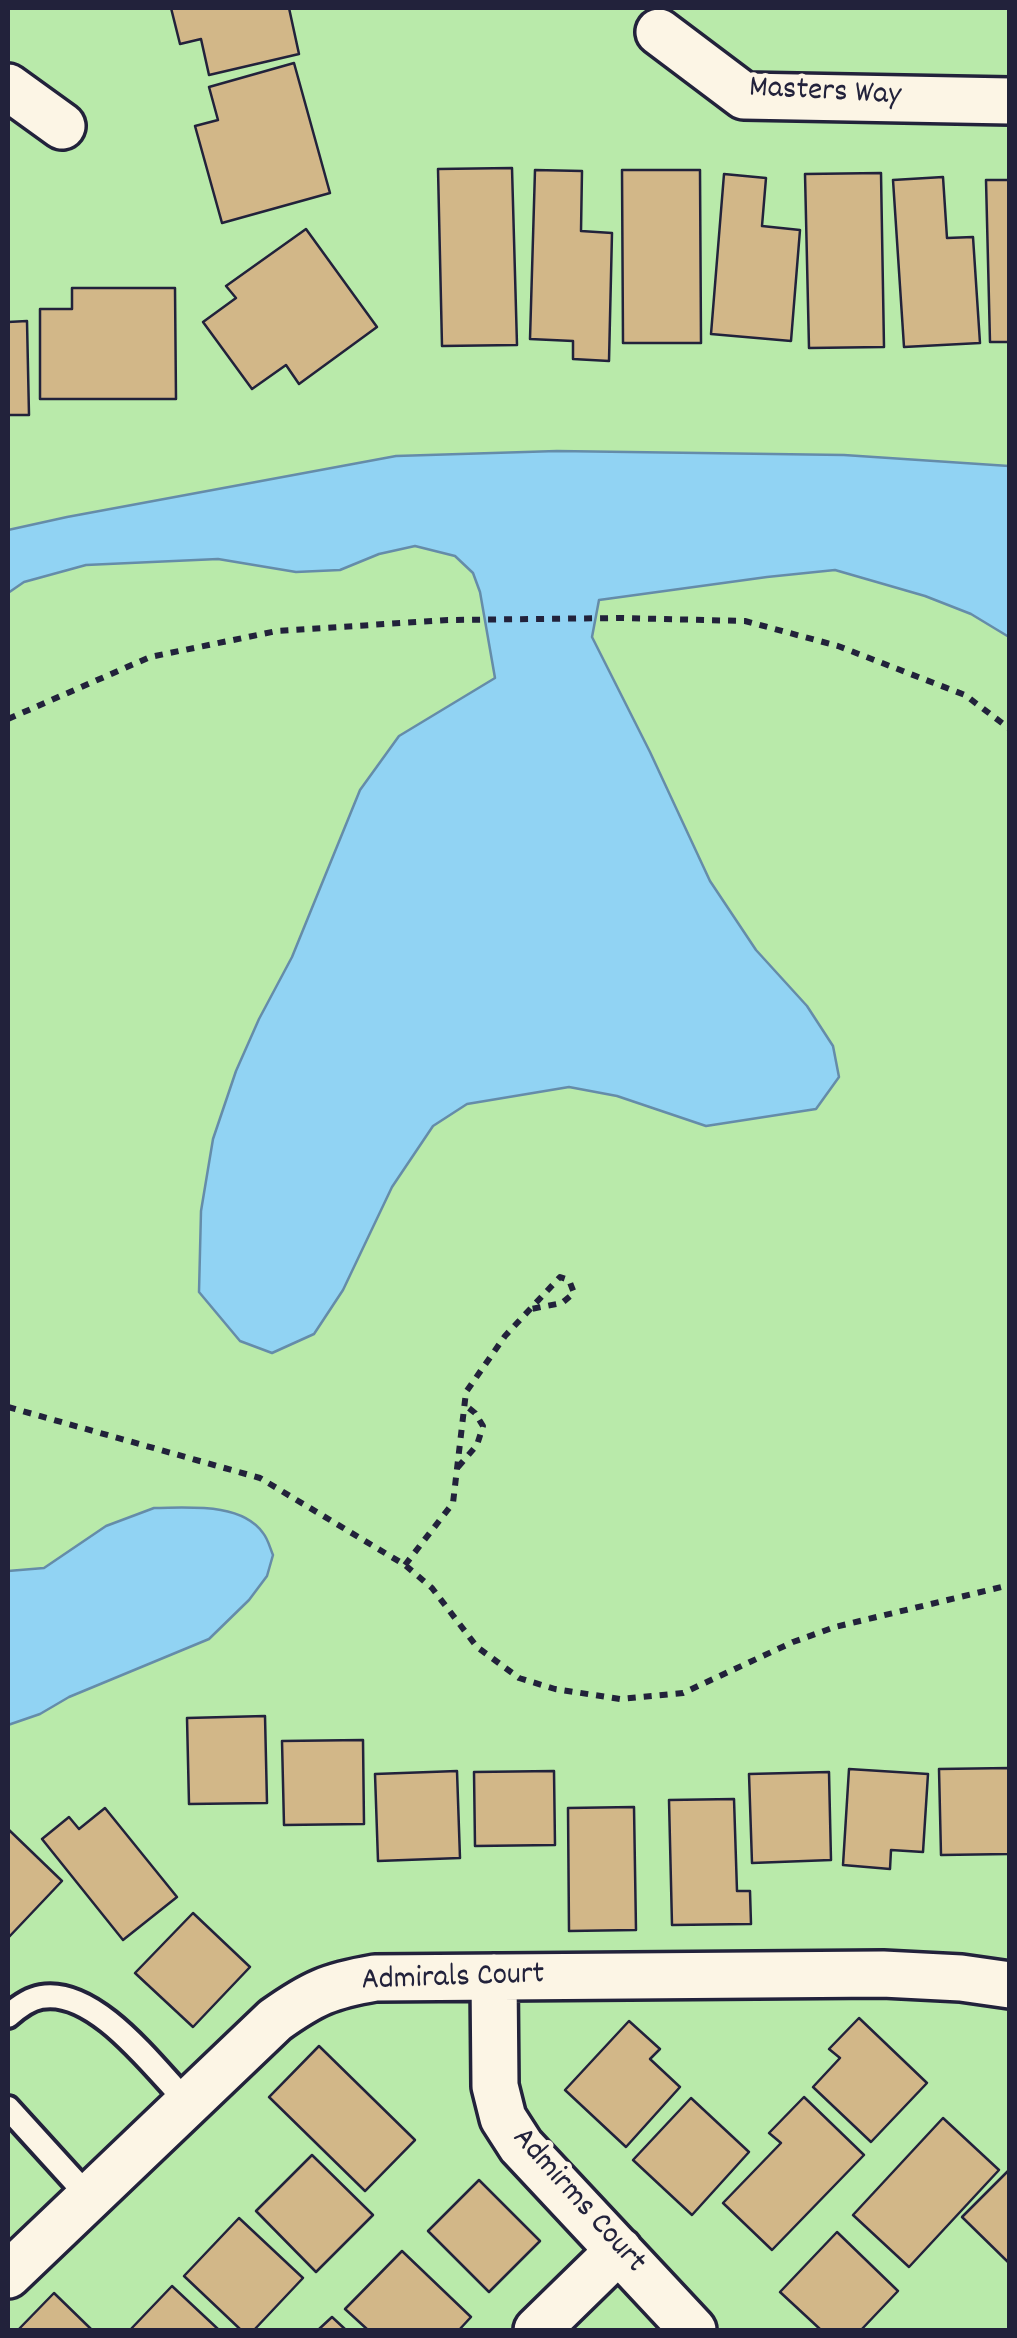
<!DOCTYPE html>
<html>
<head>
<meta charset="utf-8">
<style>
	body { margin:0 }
	#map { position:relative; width:1017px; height:2338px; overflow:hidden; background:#fcf5e5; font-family:Dekko,sans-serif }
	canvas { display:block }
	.frame { position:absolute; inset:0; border:10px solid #22223b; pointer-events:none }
</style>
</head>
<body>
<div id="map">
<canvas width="1017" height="2338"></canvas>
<div class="frame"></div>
</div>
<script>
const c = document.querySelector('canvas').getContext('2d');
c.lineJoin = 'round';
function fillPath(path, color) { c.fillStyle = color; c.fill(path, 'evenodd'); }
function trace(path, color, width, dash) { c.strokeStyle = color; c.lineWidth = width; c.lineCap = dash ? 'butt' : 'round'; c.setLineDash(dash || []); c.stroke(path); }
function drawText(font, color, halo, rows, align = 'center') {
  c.font = font + ' Dekko,sans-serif'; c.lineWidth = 9; c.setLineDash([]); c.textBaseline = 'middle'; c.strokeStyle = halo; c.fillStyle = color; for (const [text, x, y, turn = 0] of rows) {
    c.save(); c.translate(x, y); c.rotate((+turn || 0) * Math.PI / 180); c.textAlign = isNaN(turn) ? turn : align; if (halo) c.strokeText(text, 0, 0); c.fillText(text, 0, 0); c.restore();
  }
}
fillPath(new Path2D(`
	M8 8H1009V2330H8Z`), '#b9eaaa');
const water = new Path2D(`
	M557 451 844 455 1009 466V637L971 614 925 596 835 570 767 577 599 600 592 637 650 752 710 881 756 950 807 1006 833 1046 839 1077 816 1109 706 1126 617 1096 569 1087 467 1104 433 1126 392 1187 343 1290 314 1334 272 1353 240 1341 199 1292 201 1211 213 1139 236 1071 259 1019 292 957 360 790 399 736 495 678 480 592 473 573 455 556 415 546 379 554 340 570 296 572 218 559 86 565 24 582 8 593V530L67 517 396 456Z
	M154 1508C187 1508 241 1502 263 1533 268 1539 270 1548 273 1555L267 1576 249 1600 209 1639 69 1697 40 1714 8 1725V1571L44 1568 106 1526Z`);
fillPath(water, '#91d3f3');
trace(water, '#658ca9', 2.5);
const building = new Path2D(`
	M171 8H289L299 54 209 75 201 39 180 44Z
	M294 63 330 193 222 223 195 126 218 120 209 87Z
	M512 168 517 345 442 346 438 169Z
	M535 170 582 171 581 231 612 233 609 361 573 359V341L530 339Z
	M622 170H700L701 343H623Z
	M881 173 884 347 809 348 805 174Z
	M724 174 766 178 762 226 800 230 791 341 711 334Z
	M943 177 947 238 973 237 980 343 904 347 893 180Z
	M986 180H1010V342H990Z
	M306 229 377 327 299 384 286 365 252 389 203 322 236 298 226 286Z
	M72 288H175L176 399H40V309H72Z
	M27 321 29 415H8V322Z
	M265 1716 267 1803 189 1804 187 1718Z
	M363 1740 364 1824 284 1825 282 1741Z
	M1010 1768V1854L941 1855 939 1769Z
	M849 1769 928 1774 923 1852 891 1850 890 1869 843 1865Z
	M457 1771 460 1858 378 1861 375 1774Z
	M554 1771 555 1845 475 1846 474 1772Z
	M829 1772 831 1860 752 1863 749 1774Z
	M734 1799 737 1891H750L751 1924 672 1925 669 1800Z
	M634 1807 636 1930 569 1931 568 1808Z
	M105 1808 177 1897 123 1940 42 1839 69 1817 79 1829Z
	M8 1829 62 1881 8 1938Z
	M193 1913 250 1967 193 2027 135 1973Z
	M859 2018 927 2083 871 2142 813 2087 840 2058 829 2049Z
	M629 2021 660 2049 650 2059 680 2087 626 2147 565 2090Z
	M319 2046 415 2140 365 2191 269 2097Z
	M804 2097 864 2155 772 2250 723 2203 781 2143 769 2133Z
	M691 2098 749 2152 692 2215 633 2160Z
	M943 2118 999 2170 909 2267 853 2215Z
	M312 2155 373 2215 316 2272 256 2211Z
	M1010 2169V2264L962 2217Z
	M479 2180 540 2241 489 2292 428 2231Z
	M239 2218 303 2278 254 2330H241L184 2276Z
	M837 2232 898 2291 861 2330H821L780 2292Z
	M402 2251 471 2317 459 2330H368L345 2309Z
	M172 2286 219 2330H130Z
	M54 2293 92 2330H18Z
	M332 2317 346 2330H318Z`);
fillPath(building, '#d2b788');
trace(building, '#22223b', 2.5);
const lane = new Path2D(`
	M8 2016C16 2009 29 1999 41 1997 95 1987 154 2068 188 2103
	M8 2108 89 2197`);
const street = new Path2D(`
	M659 32 744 96 1010 101
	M8 87 62 126
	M494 1977 495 2086 503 2118 521 2146 693 2330
	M8 2275 275 2020C313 1993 329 1986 375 1978L883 1974 961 1978 1010 1985
	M537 2330 619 2250`);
trace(lane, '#22223b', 30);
trace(street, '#22223b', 52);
trace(new Path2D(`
	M8 719 150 657 277 631 448 620 622 618 745 621 838 646 965 695 1010 729
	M8 1407 260 1478 405 1565 432 1588 477 1647 519 1678 555 1689 620 1699 683 1693 793 1642 835 1627 1010 1585
	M458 1467 477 1445 483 1426 475 1413 465 1405
	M405 1565 453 1503 466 1392 505 1336 560 1277 569 1280 574 1293 562 1303 531 1309`), '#22223b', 6, [8, 8]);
trace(lane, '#fcf5e5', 22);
trace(street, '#fcf5e5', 45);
drawText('32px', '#22223b', '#fcf5e5', [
	["Masters Way",825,94,3],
	["Admirals Court",453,1980,-2],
	["Admirms Court",577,2202,48]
]);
</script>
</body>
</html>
